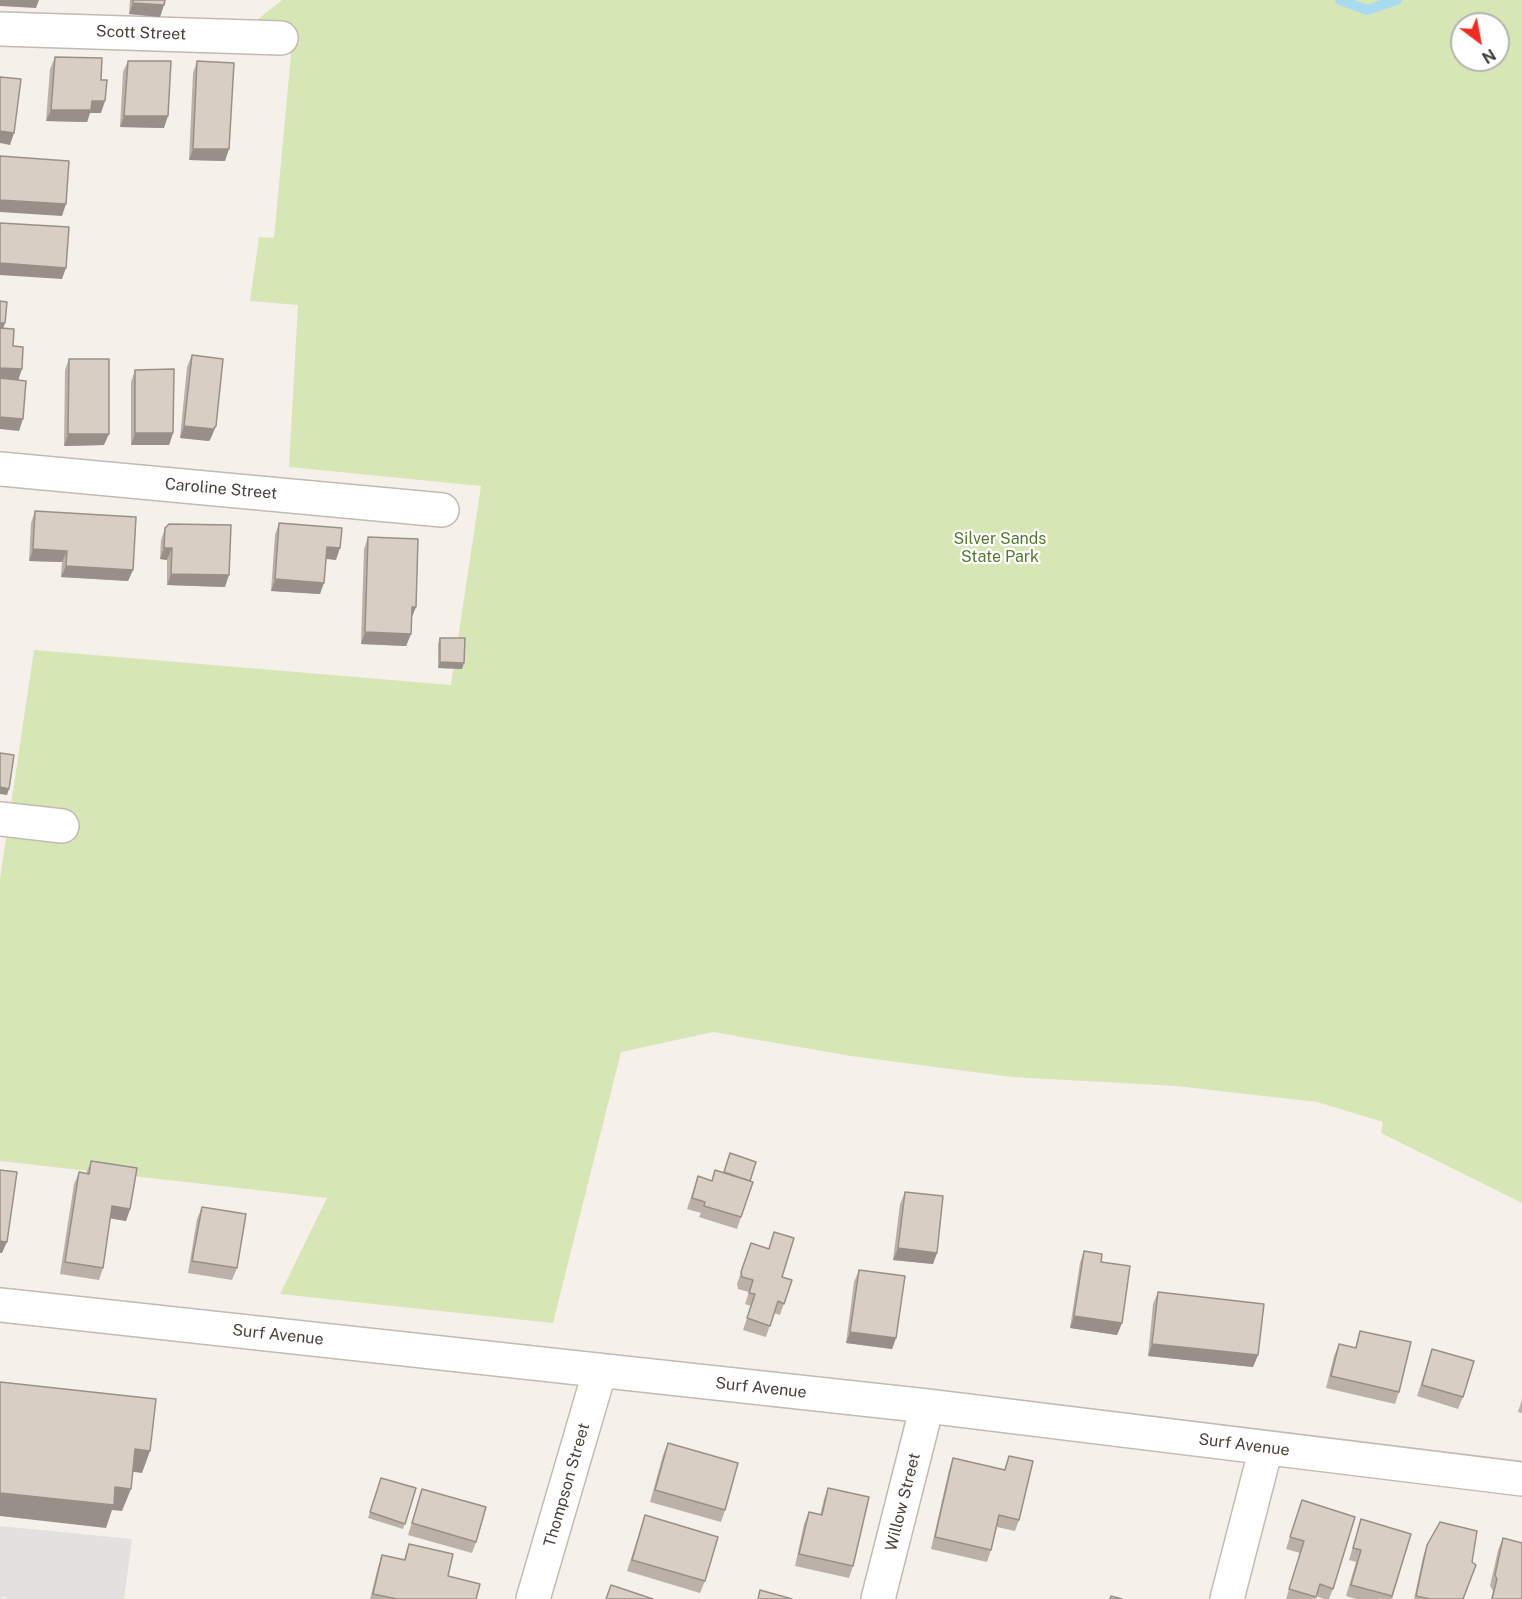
<!DOCTYPE html>
<html>
<head>
<meta charset="utf-8">
<style>
	body { margin:0 }
	#map { position:relative; width:1522px; height:1599px; overflow:hidden; background:#f5f0ea; font-family:"Public Sans",sans-serif }
	canvas { display:block }
	.north { position:absolute; left:1450px; top:12px; width:60px; height:60px; box-sizing:border-box; background:#fff; border:2px solid #b6b3af; border-radius:50%; rotate:148deg; font-size:16px; font-weight:700; line-height:24px; text-align:center; color:#494038 }
	.north::after { content:''; display:block; margin:auto; width:21px; height:27px; background:#f42a22; clip-path:polygon(50% 0,100% 100%,50% 72%,0 100%) }
</style>
</head>
<body>
<div id="map">
<canvas width="1522" height="1599"></canvas>
<div class="north">N</div>
</div>
<script>
const c = document.querySelector('canvas').getContext('2d');
c.lineJoin = 'round';
function fillPath(path, color) { c.fillStyle = color; c.fill(path, 'evenodd'); }
function trace(path, color, width, dash) { c.strokeStyle = color; c.lineWidth = width; c.lineCap = dash ? 'butt' : 'round'; c.setLineDash(dash || []); c.stroke(path); }
function drawText(font, color, halo, rows, align = 'center') {
  c.font = font + ' "Public Sans",sans-serif'; c.lineWidth = 4.5; c.setLineDash([]); c.textBaseline = 'middle'; c.strokeStyle = halo; c.fillStyle = color; for (const [text, x, y, turn = 0] of rows) {
    c.save(); c.translate(x, y); c.rotate((+turn || 0) * Math.PI / 180); c.textAlign = isNaN(turn) ? turn : align; if (halo) c.strokeText(text, 0, 0); c.fillText(text, 0, 0); c.restore();
  }
}
fillPath(new Path2D(`
	M282 0H1522V1203L1381 1133 1383 1122 1317 1102 1176 1086 1012 1077 851 1056 713 1032 621 1052 553 1323 280 1294 327 1198 0 1161V879L34 650 451 685 481 486 289 467 298 305 250 301 259 237 274 238 292 44 258 26 257 20ZM1462 24H1498V60H1462Z`), '#d6e7b5');
fillPath(new Path2D(`
	M0 1526 132 1539 124 1599H7L5 1597 0 1599Z`), '#e3e1df');
trace(new Path2D(`
	M1340 0 1367 10 1397 0`), '#a9daef', 10);
const minor = new Path2D(`
	M0 29 281 38
	M0 469 442 510
	M0 819 62 826
	M0 1305 927 1406 1522 1479
	M533 1599 600 1370
	M878 1599 927 1406
	M1227 1599 1266 1448`);
trace(minor, '#c3bab0', 36);
trace(minor, '#fff', 33);
fillPath(new Path2D(`
	M130 0H165L160 17 129 14Z
	M55 57 101 80V113H90L87 122 46 121 50 69Z
	M128 61 164 128 120 127 123 72Z
	M197 61 225 161 189 160 193 73Z
	M192 355 211 438 209 441 180 438 187 367Z
	M69 359 104 445 64 446 65 370Z
	M135 370 173 433 169 445H131V382Z
	M35 511 133 570 128 581 61 577 62 562 29 561 31 523Z
	M279 523 336 560 326 559 320 594 271 591 275 535Z
	M165 528 225 587 167 585V560L160 559 161 540Z
	M368 537 416 607 411 619V634L406 646 361 644 364 549Z
	M440 638 462 669 438 668V644Z
	M91 1161 130 1209 126 1221 110 1218 103 1268 99 1280 60 1274 74 1184 79 1172 86 1174Z
	M698 1176 711 1181H750L741 1217 737 1229 699 1217 701 1213 687 1209Z
	M905 1192 937 1253 933 1264 893 1260 900 1204Z
	M202 1207 237 1268 232 1280 188 1273 197 1219Z
	M774 1232 782 1277 792 1280 780 1315 774 1313 766 1337 743 1330 751 1306 745 1304 749 1292 738 1289 737 1284 751 1243 768 1249Z
	M1084 1251 1122 1323 1117 1335 1070 1328 1080 1263Z
	M859 1270 896 1338 892 1349 846 1343 854 1282Z
	M1158 1292 1258 1355 1253 1367 1148 1356 1153 1304Z
	M1360 1331 1399 1392 1395 1404 1326 1388 1334 1356 1339 1344 1355 1348Z
	M1432 1349 1463 1397 1458 1409 1417 1396Z
	M1522 1399V1413L1518 1412Z
	M668 1443 725 1510 721 1522 650 1502 663 1455Z
	M1009 1456 1019 1520 1015 1531 997 1527 991 1550 987 1562 931 1549 949 1470 953 1458 1004 1470Z
	M381 1478 416 1488 403 1529 368 1518Z
	M828 1488 853 1566 849 1578 795 1566 804 1524 809 1512 820 1515 824 1499Z
	M422 1489 476 1542 472 1553 408 1535Z
	M1302 1500 1333 1589 1329 1599H1324L1316 1596 1315 1599H1286L1300 1553 1286 1549Z
	M645 1515 705 1581 700 1593 627 1571Z
	M1361 1519 1411 1534 1392 1599H1356L1346 1596 1356 1562 1349 1560Z
	M1503 1538 1522 1599H1491L1493 1591 1490 1586 1498 1550Z
	M409 1544 448 1576 476 1599H370L378 1567 382 1555 404 1560Z
	M1427 1545 1463 1599H1414L1423 1557Z`), '#bbb1a8');
fillPath(new Path2D(`
	M0 0H39L36 8 0 6Z
	M133 3 164 5 160 17 129 14Z
	M92 101H105L101 113H90L87 122 46 121 51 110Z
	M124 116H168L164 128 120 127Z
	M0 131 14 133 10 145 0 143Z
	M193 149H229L225 161 189 160Z
	M0 200 66 204 62 216 0 212Z
	M0 263 66 268 62 279 0 275Z
	M0 323H5L1 335H0Z
	M0 368 22 369 18 381 0 379Z
	M0 417 23 419 19 431 0 429Z
	M184 426H216L211 438 209 441 180 438Z
	M135 433H173L169 445H131Z
	M68 434H109L104 445 64 446Z
	M327 547 340 548 336 560 322 558Z
	M164 548H172L167 560 160 559Z
	M33 549 67 551 62 562 29 561Z
	M66 566 133 570 128 581 61 577Z
	M171 574 229 575 225 587 167 585Z
	M275 579 324 583 320 594 271 591Z
	M412 607H416L411 619Z
	M365 632 411 634 406 646 361 644Z
	M440 662 464 663 462 669 438 668Z
	M0 787 9 789 7 795 0 794Z
	M112 1206 130 1209 126 1221 108 1218Z
	M0 1241 7 1242 2 1253H0Z
	M898 1248 937 1253 933 1264 893 1260Z
	M1074 1316 1122 1323 1117 1335 1070 1328Z
	M850 1332 896 1338 892 1349 846 1343Z
	M1152 1344 1258 1355 1253 1367 1148 1356Z
	M135 1449 150 1451 142 1473 127 1471Z
	M115 1487 131 1489 122 1511 112 1510 106 1528 0 1516V1493Z`), '#989088');
const building = new Path2D(`
	M133 0H165L164 5 133 3Z
	M55 57 102 58 101 80H107L105 101H92L91 110H51Z
	M128 61H171L168 116H124Z
	M197 61 234 63 229 149H193Z
	M0 77 21 79 14 133 0 131Z
	M0 156 69 161 66 204 0 200Z
	M0 223 69 227 66 268 0 263Z
	M0 301 7 302 5 323H0Z
	M0 328 14 329 13 346 23 347 22 369 0 368Z
	M192 355 223 359 216 426 213 429 184 426Z
	M69 359H109V434H68Z
	M174 369 173 433H135V370Z
	M0 378 26 381 23 419 0 417Z
	M35 511 136 517 133 570 66 566 67 551 33 549Z
	M279 523 342 528 340 548 327 547 324 583 275 579Z
	M169 524 231 525 229 575 171 574 172 548H164L165 528Z
	M368 537 418 539 416 607H412L411 634 365 632Z
	M440 638H465L464 663 440 662Z
	M0 753 14 755 9 789 0 787Z
	M730 1153 756 1162 750 1181 724 1172Z
	M91 1161 137 1168 130 1209 112 1206 103 1268 65 1262 79 1172 89 1174Z
	M0 1170 17 1172 7 1242 0 1241Z
	M715 1170 753 1182 741 1217 704 1206 705 1202 692 1198 698 1176 712 1181Z
	M905 1192 943 1196 937 1253 898 1248Z
	M202 1207 246 1214 237 1268 192 1261Z
	M774 1232 794 1238 782 1277 792 1280 784 1304 778 1301 770 1326 747 1318 755 1294 749 1293 753 1280 742 1277 741 1272 751 1243 769 1249Z
	M1084 1251 1102 1254 1101 1262 1130 1266 1122 1323 1074 1316Z
	M859 1270 905 1276 896 1338 850 1332Z
	M1158 1292 1264 1304 1258 1355 1152 1344Z
	M1360 1331 1411 1342 1399 1392 1331 1376 1339 1344 1356 1348Z
	M1432 1349 1474 1361 1463 1397 1422 1385Z
	M0 1382 156 1399 150 1451 135 1449 131 1489 115 1487 114 1505 0 1493Z
	M668 1443 738 1463 725 1510 655 1490Z
	M1009 1456 1033 1461 1019 1520 999 1515 991 1550 935 1537 953 1458 1005 1470Z
	M381 1478 416 1488 405 1524 370 1512Z
	M828 1488 869 1497 853 1566 799 1554 809 1512 822 1515Z
	M422 1489 486 1507 476 1542 412 1523Z
	M1302 1500 1355 1517 1333 1589 1320 1584 1316 1597 1289 1589 1304 1541 1290 1537Z
	M645 1515 718 1537 705 1581 632 1560Z
	M1361 1519 1411 1534 1392 1596 1351 1585 1361 1550 1353 1548Z
	M1440 1522 1477 1531 1472 1562 1476 1565 1463 1599H1430L1416 1596 1427 1545Z
	M1503 1538 1522 1543V1599H1492L1497 1579 1495 1575Z
	M409 1544 453 1554 448 1576 480 1584 476 1599H397L373 1594 382 1555 405 1560Z
	M611 1585 653 1599H606Z
	M760 1590 792 1599H758Z
	M1111 1596 1122 1599H1110Z`);
fillPath(building, '#d9cec3');
trace(building, '#989088', 1.5);
drawText('16px', '#494038', '#fff', [
	["Scott Street",141,33,2],
	["Caroline Street",221,489,5],
	["Surf Avenue",278,1335,6],
	["Surf Avenue",761,1388,6],
	["Surf Avenue",1244,1445,7],
	["Thompson Street",567,1485,-74],
	["Willow Street",903,1502,-76]
]);
drawText('16px', '#527a2c', '#fff', [
	["Silver Sands",1000,539],
	["State Park",1000,557]
]);
</script>
</body>
</html>
